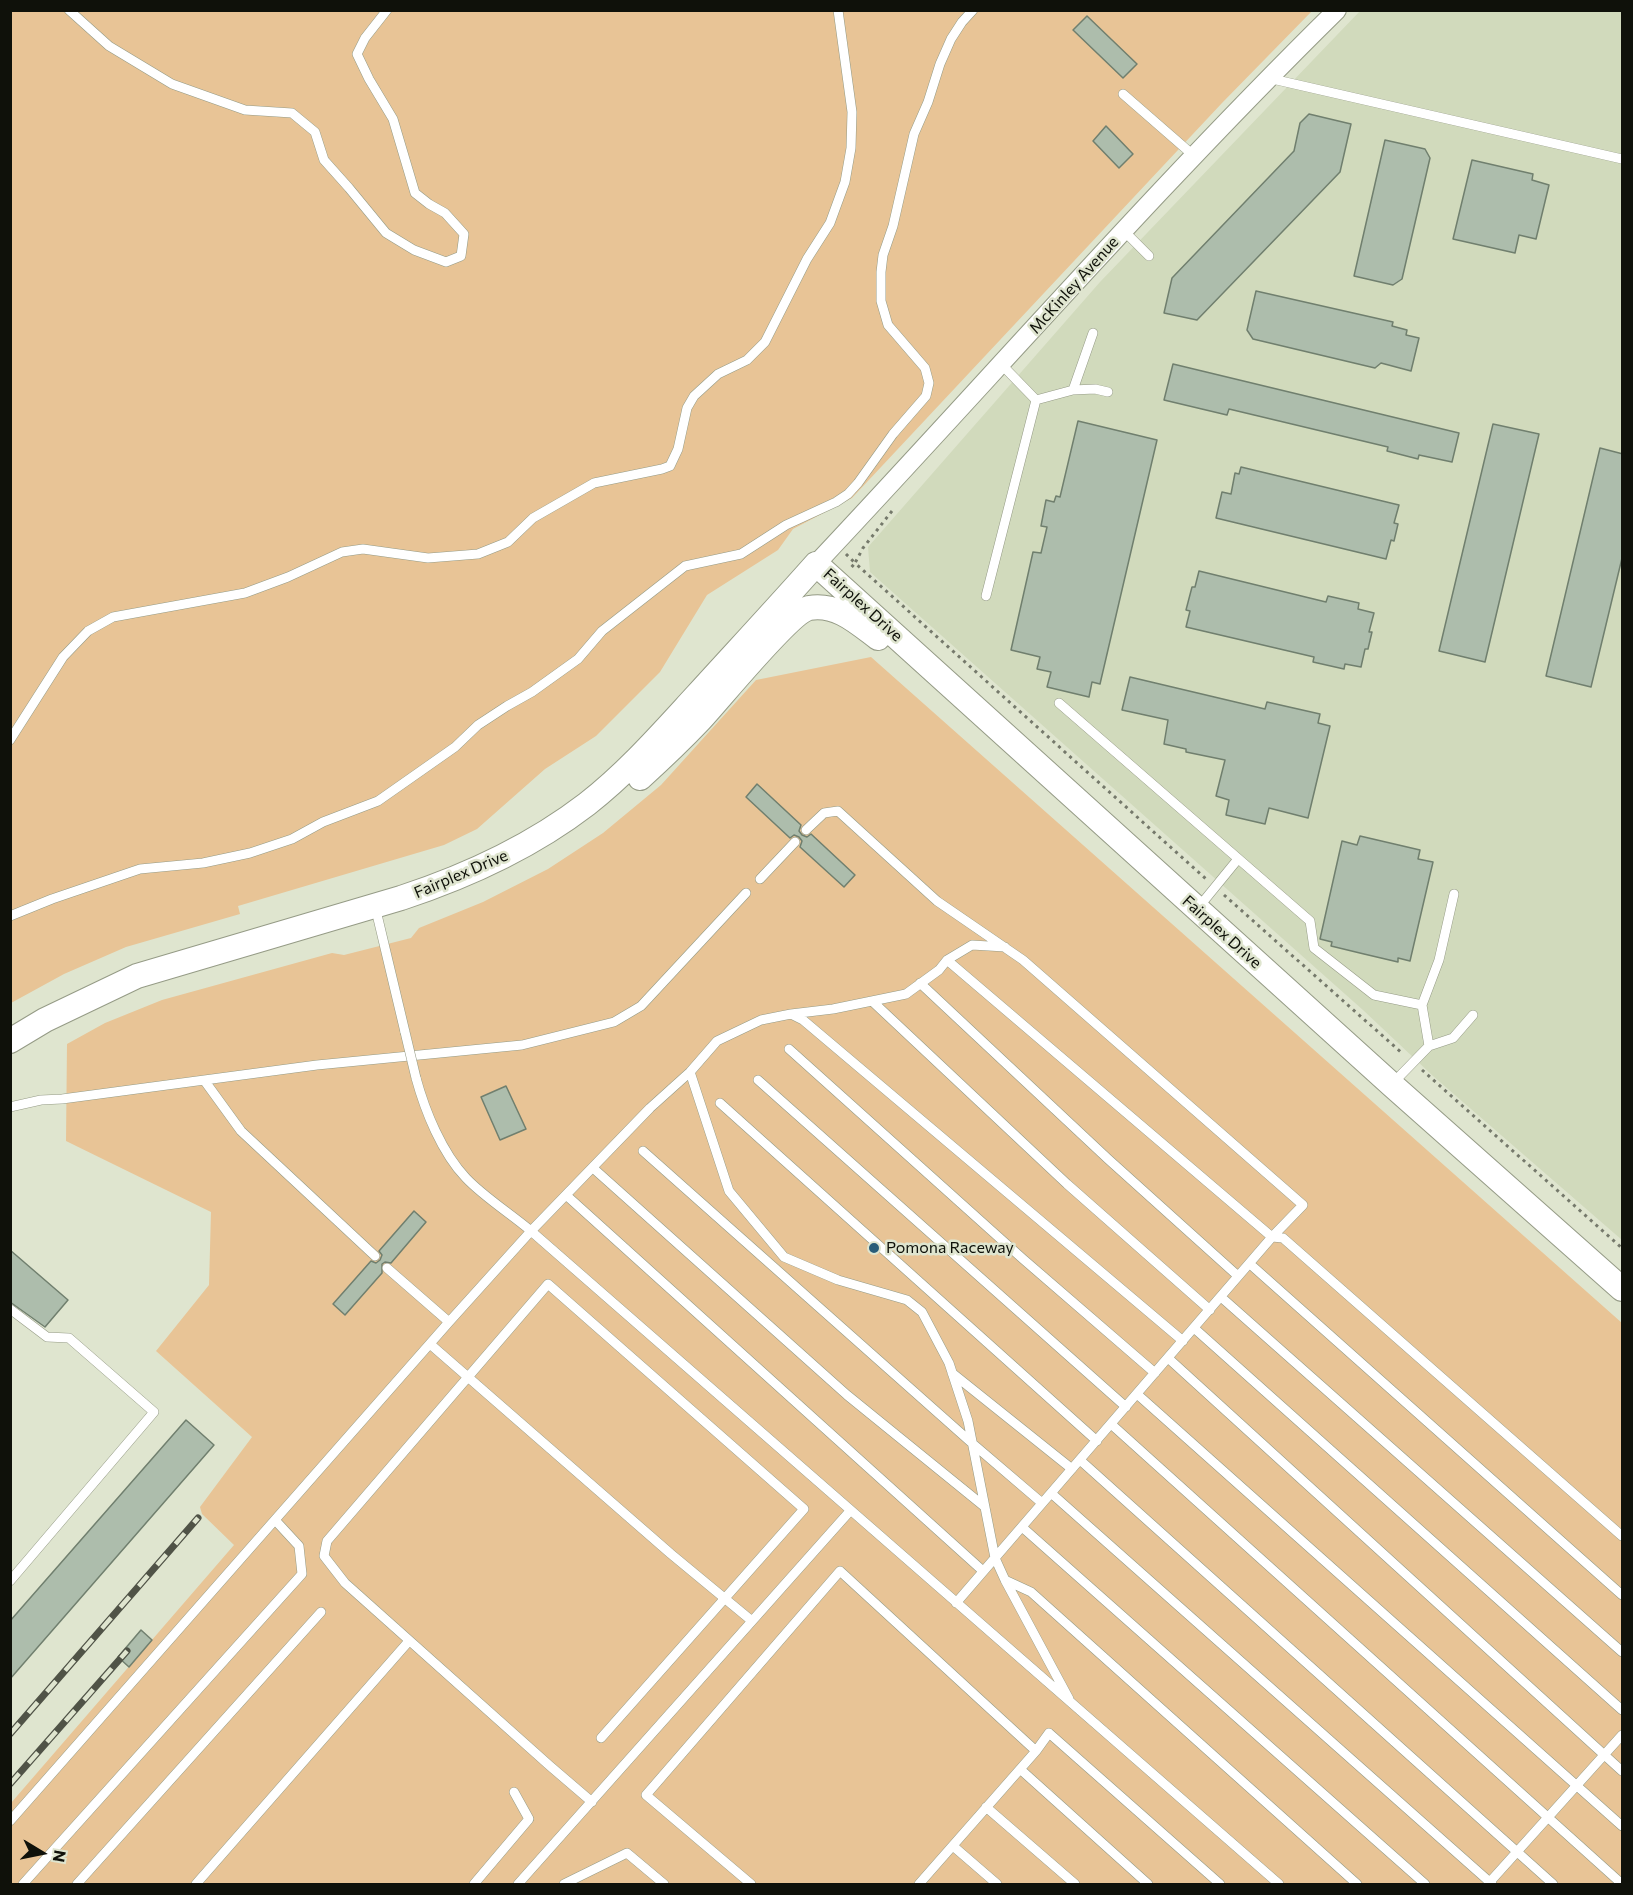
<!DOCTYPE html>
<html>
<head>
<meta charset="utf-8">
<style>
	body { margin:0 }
	#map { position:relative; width:1633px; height:1895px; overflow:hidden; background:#dfe5cf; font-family:Commissioner,sans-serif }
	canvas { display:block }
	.frame { position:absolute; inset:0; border:12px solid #0f110a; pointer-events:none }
	.north { position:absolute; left:12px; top:1823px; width:60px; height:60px; -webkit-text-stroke:4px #dfe5cf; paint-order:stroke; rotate:100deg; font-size:16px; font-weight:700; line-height:24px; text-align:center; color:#0f110a }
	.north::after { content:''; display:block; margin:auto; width:21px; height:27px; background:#0f110a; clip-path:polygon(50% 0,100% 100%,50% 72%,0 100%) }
</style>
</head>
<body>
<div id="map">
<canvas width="1633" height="1895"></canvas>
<div class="frame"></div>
<div class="north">N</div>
</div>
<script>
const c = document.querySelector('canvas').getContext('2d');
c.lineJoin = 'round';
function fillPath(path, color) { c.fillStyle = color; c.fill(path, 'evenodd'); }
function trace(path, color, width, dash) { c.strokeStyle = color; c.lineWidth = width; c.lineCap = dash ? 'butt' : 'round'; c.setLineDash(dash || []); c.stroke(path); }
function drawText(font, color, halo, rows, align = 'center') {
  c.font = font + ' Commissioner,sans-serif'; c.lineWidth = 5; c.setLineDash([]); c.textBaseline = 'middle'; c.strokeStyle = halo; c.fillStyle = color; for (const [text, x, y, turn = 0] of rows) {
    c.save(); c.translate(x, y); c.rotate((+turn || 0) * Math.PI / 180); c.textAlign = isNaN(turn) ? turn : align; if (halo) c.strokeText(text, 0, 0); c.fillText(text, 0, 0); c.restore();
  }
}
fillPath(new Path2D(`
	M1360 11H1622V1240L1433 1076 1363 1010 870 572 868 547 1100 282Z`), '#d1dabc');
fillPath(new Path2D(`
	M11 11H1312L1222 103 852 498 793 529 778 550 707 595 660 672 596 736 545 769 477 829 444 845 238 906 240 914 126 947 64 974 11 1003Z
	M871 657 1622 1323V1884H11V1803L234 1545 202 1514 200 1507 252 1437 156 1351 209 1285 211 1212 66 1141 67 1044 105 1023 162 1000 332 953 344 955 411 938 419 928 483 902 548 869 603 833 661 785 756 680Z`), '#e8c496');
const building = new Path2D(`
	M1087 16 1137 64 1123 78 1073 30Z
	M1309 114 1351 124 1340 172 1197 320 1164 313 1172 278 1294 151 1300 123Z
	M1106 126 1133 154 1119 168 1093 141Z
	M1385 140 1425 149 1430 158 1402 279 1393 285 1354 276Z
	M1472 160 1533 174 1532 180 1549 185 1536 239 1519 235 1515 253 1453 239Z
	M1256 291 1393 322 1392 326 1407 330 1406 335 1419 338 1411 371 1381 363 1375 368 1253 339 1247 330Z
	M1173 364 1459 433 1452 462 1419 455 1418 459 1387 451 1388 447 1229 409 1227 415 1164 400Z
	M1078 421 1157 440 1100 684 1092 682 1089 697 1047 687 1051 672 1037 669 1040 657 1011 650 1033 552 1041 553 1047 527 1041 526 1046 500 1054 502 1056 496 1060 497Z
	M1493 424 1539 434 1485 662 1439 651Z
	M1600 448 1623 454V554L1591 687 1546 676Z
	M1241 467 1399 505 1394 523 1398 524 1394 541 1391 540 1386 559 1216 518 1222 492 1231 494 1235 473 1239 474Z
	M1199 571 1326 602 1328 596 1359 603 1358 609 1374 613 1369 632H1372L1368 649H1365L1361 667 1345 664 1344 669 1313 662 1314 657 1186 627 1190 611 1186 610 1192 587H1195Z
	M1130 677 1265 709 1267 702 1320 714 1318 723 1330 726 1308 818 1269 808 1265 824 1226 815 1229 800 1216 796 1225 760 1186 752V749L1164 744 1168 720 1122 710Z
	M757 784 801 825 799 831 802 835 807 837 811 834 855 875 844 887 800 847 802 841 799 837 794 835 790 838 746 797Z
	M1360 836 1420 850 1418 859 1433 862 1410 961 1398 958V962L1364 954 1331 946 1332 942 1320 939 1342 841 1357 845Z
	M506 1086 526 1129 500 1140 481 1097Z
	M414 1211 426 1222 391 1263 385 1262 382 1264V1273L345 1315 333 1304 371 1261 376 1263 380 1260 382 1255 379 1251Z
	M10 1250 68 1300 45 1327 10 1302Z
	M186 1420 214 1445 10 1679V1621Z
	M141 1630 152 1640 129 1667 118 1657Z`);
fillPath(building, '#adbdac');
trace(building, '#707f6e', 1.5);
const service = new Path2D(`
	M69 10 109 46 172 84 245 110 292 113 315 132 324 160 349 188 386 233 414 250 446 262 461 256 464 234 445 213 429 204 415 193 393 119 369 79 357 54 365 38 387 10
	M1268 78 1622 159
	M1123 94 1193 155
	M1124 231 1149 256
	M1002 365 1036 400
	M1073 390 1095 389 1108 392
	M1036 400 1073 390 1093 333
	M986 596 1036 400
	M1059 703 1310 921 1314 948 1374 995 1422 1005 1429 1046 1393 1083
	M10 740 63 657 88 631 113 617 245 593 288 577 342 552 363 549 428 558 478 554 508 542 533 518 594 483 662 469 670 466 678 449 687 408 694 396 718 374 747 360 765 342 807 259 830 223 845 182 851 148 852 112 838 10
	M806 830 824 813 838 811 937 901 1023 960 1303 1205 1272 1237 947 960
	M760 879 795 842
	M375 906 405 1032
	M1198 908 1238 859
	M10 916 52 899 140 869 203 863 250 853 292 839 323 822 378 801 455 747 478 725 507 706 532 692 578 659 602 631 685 566 741 554 786 525 836 502 848 494 858 483 893 434 926 396 929 383 925 368 888 325 881 301V272L883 255 893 226 914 134 928 102 940 64 951 39 962 22 973 10
	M920 983 1108 1159 1238 1276
	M872 1001 1067 1184 1210 1310
	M1422 1005 1439 960 1454 894
	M791 1014 833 1009 906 994 939 970 947 960 972 945 1005 947
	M1429 1046 1453 1038 1473 1015
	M789 1049 1023 1259 1155 1373
	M690 1072 729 1191 784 1257 838 1280 907 1300 922 1312 949 1363 968 1421 995 1558 1005 1580 1069 1699
	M416 1078C425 1111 442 1153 466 1178 484 1197 511 1214 531 1231L1279 1884
	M204 1080 241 1131 375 1256
	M758 1080 1126 1407
	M720 1103 1097 1441
	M10 1107 41 1100 62 1099 317 1065 522 1045 614 1022 641 1006 746 893
	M643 1151 973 1444 1042 1503
	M593 1168 847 1395 985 1507
	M566 1195 983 1571
	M1250 1264 1622 1595
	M387 1268 449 1322
	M1221 1297 1622 1652
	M10 1309 47 1337 69 1338 154 1412 10 1581
	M1194 1328 1622 1710
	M430 1344 671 1554 752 1621
	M1168 1358 1622 1771
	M952 1373 1072 1469
	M1137 1394 1622 1826
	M1111 1424 1622 1884
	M1080 1460 1553 1884
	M1051 1493 1492 1884
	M1022 1527 1425 1884
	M1005 1580 1031 1592 1357 1884
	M956 1603 1272 1237 1283 1238 1622 1536
	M1036 1751 1049 1733 1220 1884
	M1020 1769 1148 1884
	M592 1802 550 1766 345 1583 324 1556 327 1541 548 1284 804 1509 601 1738
	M986 1807 1075 1884
	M10 1821 449 1322 531 1231 650 1108 690 1072 717 1041 761 1020 791 1014 803 1020 1183 1341
	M953 1846 997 1884
	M23 1884 302 1574 299 1546 275 1520
	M77 1884 321 1612
	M196 1884 409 1641
	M474 1884 529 1819 514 1792
	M518 1884 850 1511
	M564 1884 627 1853 664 1884
	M751 1884 646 1795 840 1571 1036 1751 919 1884
	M1488 1884 1622 1735`);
const minor = new Path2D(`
	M816 564C990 379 1156 188 1337 10`);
const tertiary = new Path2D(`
	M640 778C661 759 681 740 700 720 719 700 789 613 809 608 837 603 858 623 878 638
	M10 1041 45 1020 137 976 401 898C468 876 531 847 587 804 628 772 662 733 697 695 737 651 777 608 816 564L1392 1085 1622 1289`);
trace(service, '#959b86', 10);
trace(minor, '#959b86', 20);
trace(tertiary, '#959b86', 26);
trace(new Path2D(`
	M892 511 863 548 855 563 1206 879
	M846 554 855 563 850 569
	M1224 895 1403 1054
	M1422 1070 1622 1248`), '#75796b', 3, [3, 4.5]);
trace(service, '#fff', 9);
trace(minor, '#fff', 18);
trace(tertiary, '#fff', 24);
const rail = new Path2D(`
	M10 1734 198 1518
	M10 1784 127 1651`);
trace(rail, '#505347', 7);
trace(rail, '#dfe5cf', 4.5, [14]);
const serviceBridge = new Path2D(`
	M405 1032 416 1078`);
trace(serviceBridge, '#959b86', 10, []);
trace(serviceBridge, '#fff', 9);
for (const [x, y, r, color] of [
	[874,1248,6,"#295d79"]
]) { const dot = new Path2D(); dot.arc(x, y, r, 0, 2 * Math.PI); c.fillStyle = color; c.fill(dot); trace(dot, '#dfe5cf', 2); }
drawText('16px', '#0f110a', '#dfe5cf', [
	["McKinley Avenue",1074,285,-48],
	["Fairplex Drive",863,605,42],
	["Fairplex Drive",461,874,-23],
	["Fairplex Drive",1222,932,42]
]);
drawText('16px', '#0f110a', '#dfe5cf', [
	["Pomona Raceway",886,1248]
], 'left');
</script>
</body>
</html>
